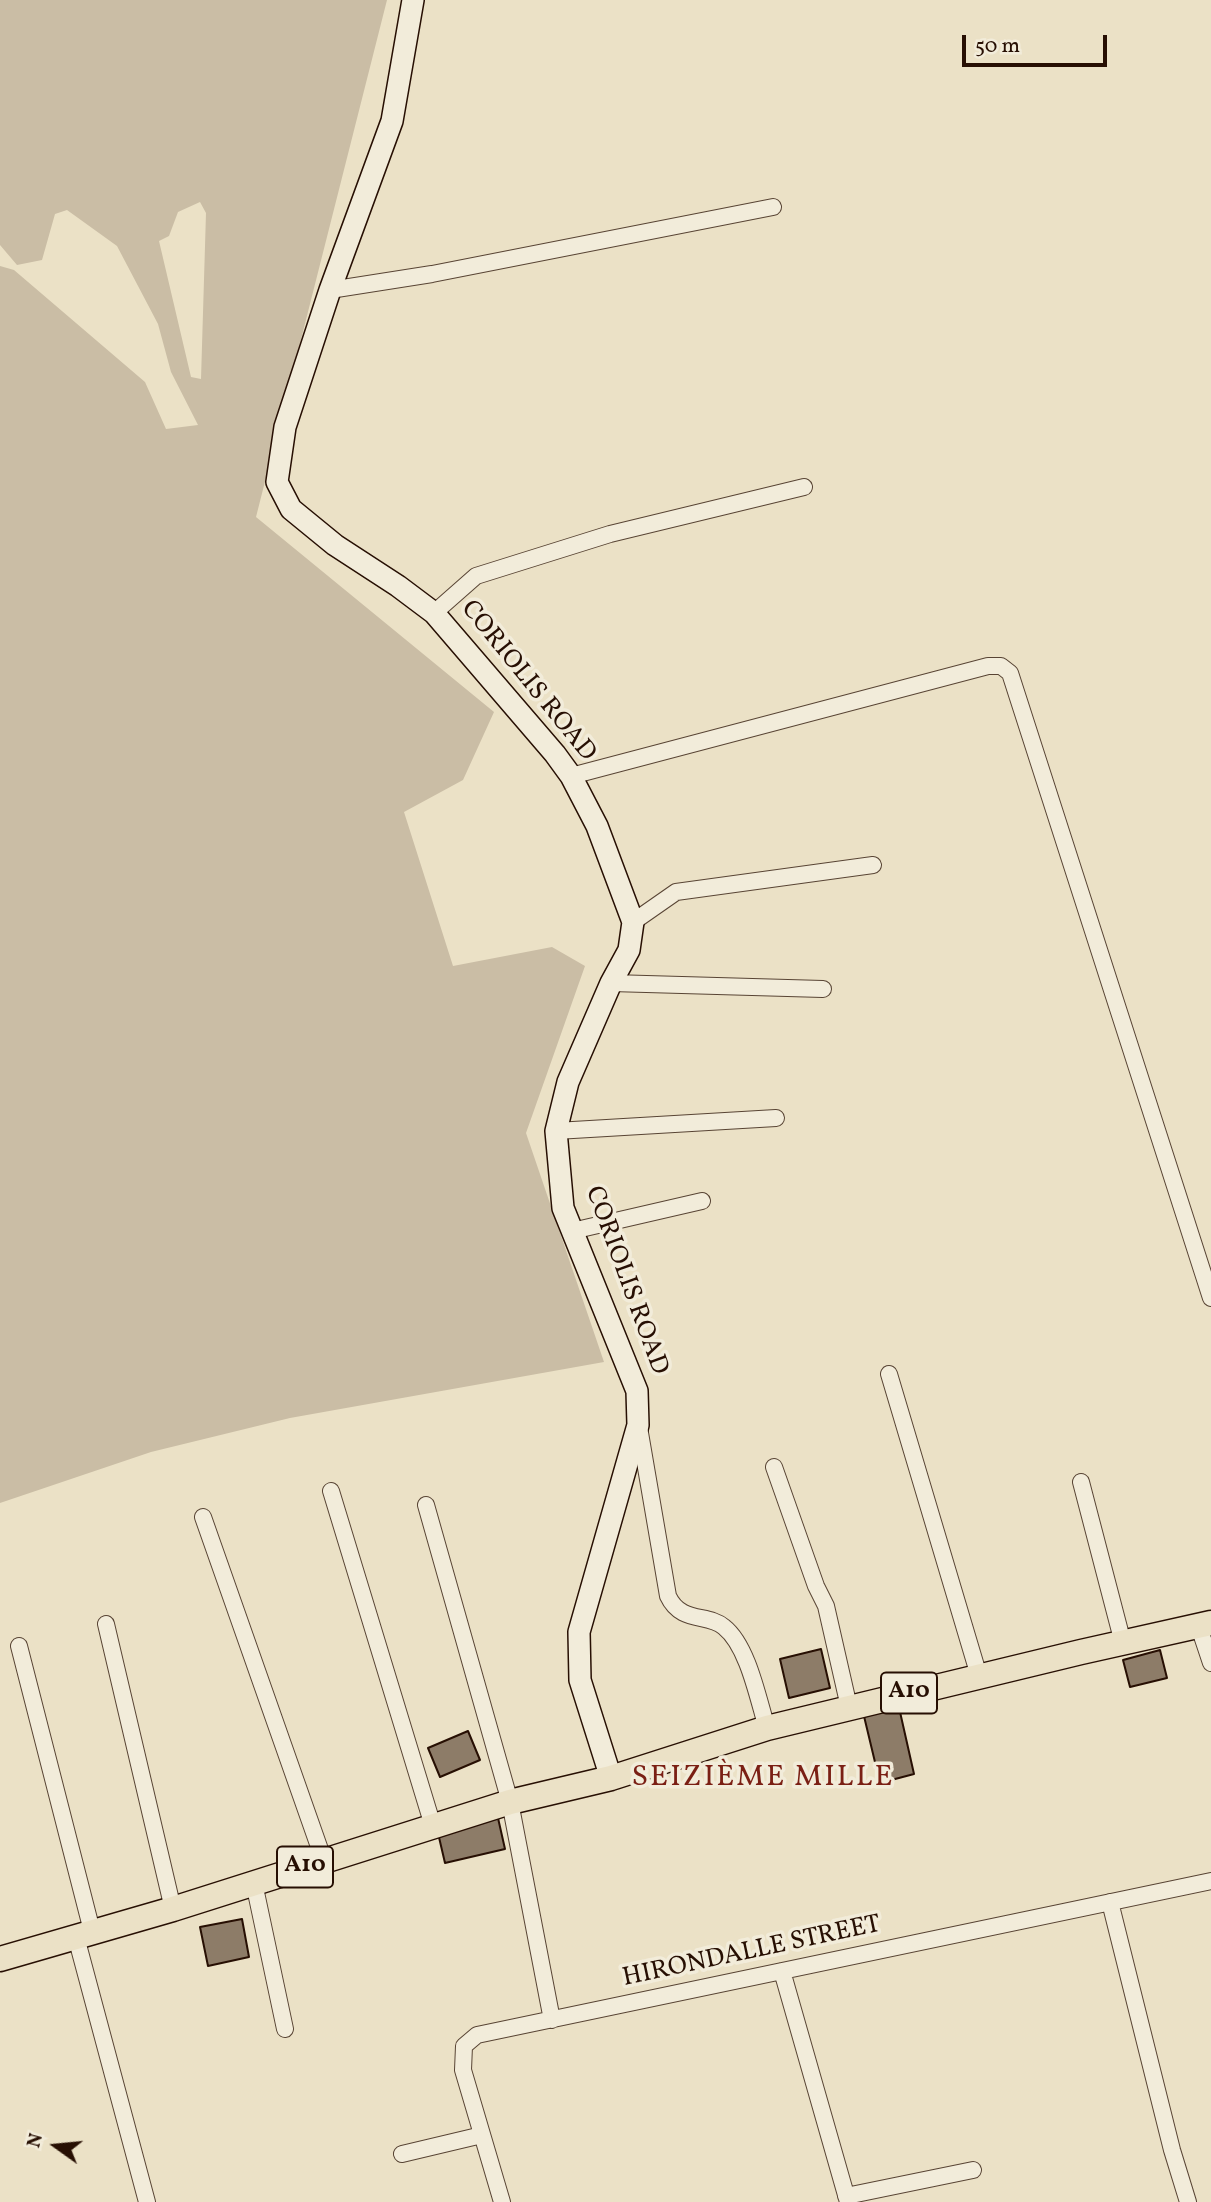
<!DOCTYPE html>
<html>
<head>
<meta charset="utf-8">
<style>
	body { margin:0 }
	#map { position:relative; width:1211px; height:2202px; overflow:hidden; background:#ebe1c6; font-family:Vollkorn,serif }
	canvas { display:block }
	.north { position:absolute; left:21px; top:2111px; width:70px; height:70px; -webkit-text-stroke:5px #f2ecda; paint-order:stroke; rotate:285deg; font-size:19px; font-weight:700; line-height:28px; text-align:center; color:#270f03 }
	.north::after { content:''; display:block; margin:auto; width:24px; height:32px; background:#270f03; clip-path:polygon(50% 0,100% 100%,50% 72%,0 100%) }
	.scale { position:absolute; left:962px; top:35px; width:145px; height:32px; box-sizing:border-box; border:4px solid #270f03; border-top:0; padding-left:9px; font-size:21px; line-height:24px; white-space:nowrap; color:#270f03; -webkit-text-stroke:5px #f2ecda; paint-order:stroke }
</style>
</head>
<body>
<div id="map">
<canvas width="1211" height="2202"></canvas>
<div class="north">N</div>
<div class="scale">50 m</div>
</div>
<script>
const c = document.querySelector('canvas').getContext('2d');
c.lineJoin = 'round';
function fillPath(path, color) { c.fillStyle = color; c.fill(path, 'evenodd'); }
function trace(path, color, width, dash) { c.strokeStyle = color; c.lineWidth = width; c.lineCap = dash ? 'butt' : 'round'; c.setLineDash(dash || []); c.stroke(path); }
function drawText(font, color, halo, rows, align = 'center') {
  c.font = font + ' Vollkorn,serif'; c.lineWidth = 7; c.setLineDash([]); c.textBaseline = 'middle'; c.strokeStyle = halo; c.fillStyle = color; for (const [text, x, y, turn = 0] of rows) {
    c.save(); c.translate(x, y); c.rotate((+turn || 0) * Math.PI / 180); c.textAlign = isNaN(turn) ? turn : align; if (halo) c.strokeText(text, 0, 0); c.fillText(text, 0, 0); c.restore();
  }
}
fillPath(new Path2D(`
	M0 0H387L256 517 494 712 463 780 404 812 453 966 552 947 585 966 526 1133 604 1362 290 1418 151 1452 0 1503V266L14 270 145 382 166 429 198 425 171 372 158 324 117 246 67 210 55 214 42 260 17 265 0 245ZM200 202 206 213 201 379 191 377 159 241 169 236 178 212Z`), '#cabda5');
const building = new Path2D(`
	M821 1649 830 1688 789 1698 780 1659Z
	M1160 1650 1167 1678 1130 1687 1123 1660Z
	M898 1703 914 1774 880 1783 863 1712Z
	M468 1731 480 1760 440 1777 428 1748Z
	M498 1818 505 1849 445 1863 438 1833Z
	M242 1919 249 1957 208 1966 200 1927Z`);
fillPath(building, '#8d7c68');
trace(building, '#270f03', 2);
const street = new Path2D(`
	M330 290 432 274 773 207
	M434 613 476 576 610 534 804 487
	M571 776 988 666H1001L1010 673 1211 1298
	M633 922 676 892 873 865
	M611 983 823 989
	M556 1131 776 1118
	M572 1231 702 1201
	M889 1374 979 1676
	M639 1427 668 1596C681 1624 708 1613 724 1627 748 1646 758 1699 767 1728
	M774 1467 816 1586 826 1606 849 1707
	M1081 1482 1123 1643
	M331 1491 433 1826
	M426 1505 510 1802 552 2020
	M203 1517 324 1861
	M106 1624 173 1909
	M1199 1627 1211 1663
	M19 1646 92 1931
	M254 1883 285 2029
	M1110 1902 1172 2150 1188 2202
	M76 1937 147 2202
	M782 1971 848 2202
	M402 2154 482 2135
	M846 2196 973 2170
	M502 2202 463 2070 464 2046 477 2035 1211 1881`);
const secondary = new Path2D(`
	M413 0 392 121 330 290 285 427 277 482 291 509 335 545 398 586 434 613 555 754 571 776 597 826 633 922 629 950 611 983 568 1082 556 1131 563 1208 637 1391 638 1425 579 1632 580 1680 611 1778`);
const primary = new Path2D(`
	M0 1959 173 1909 510 1802 611 1778 767 1728 1081 1652 1211 1623`);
trace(street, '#584434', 18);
trace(secondary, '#270f03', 24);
trace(primary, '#270f03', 27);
trace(street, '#f2ecda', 16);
trace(secondary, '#f2ecda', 21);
trace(primary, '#ebe1c6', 24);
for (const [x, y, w] of [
	[909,1693,56],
	[305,1867,56]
]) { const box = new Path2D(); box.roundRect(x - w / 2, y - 20.5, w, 41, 5); c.fillStyle = '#f2ecda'; c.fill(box); trace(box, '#270f03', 2); }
drawText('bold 24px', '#270f03', null, [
	["A10",909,1693],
	["A10",305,1867]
]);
drawText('26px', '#270f03', '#f2ecda', [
	["CORIOLIS ROAD",527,682,51],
	["CORIOLIS ROAD",625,1281,70],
	["HIRONDALLE STREET",752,1953,-12]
]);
c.letterSpacing = '2px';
drawText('30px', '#7a1f14', '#f2ecda', [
	["SEIZIÈME MILLE",763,1779]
]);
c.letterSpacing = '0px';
</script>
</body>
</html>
